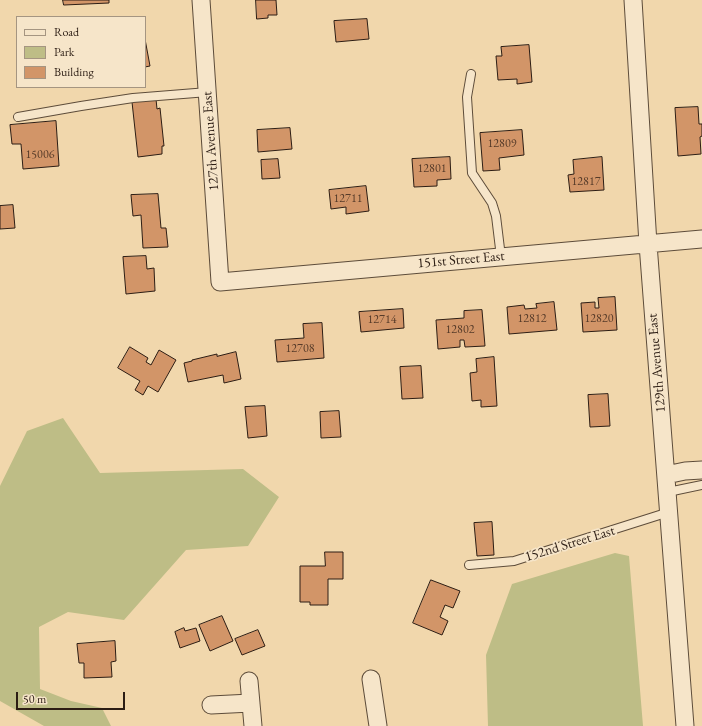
<!DOCTYPE html>
<html>
<head>
<meta charset="utf-8">
<style>
	body { margin:0 }
	#map { position:relative; width:702px; height:726px; overflow:hidden; background:#f1d7ac; font-family:"EB Garamond",serif }
	canvas { display:block }
	.legend { position:absolute; left:16px; top:16px; width:130px; height:72px; box-sizing:border-box; background:#f6e5c9; border:1px solid #a59581; margin:0; padding:5px 7px; list-style:none; font-size:12px; color:#2c1d14 }
	.legend li { display:flex; align-items:center; gap:8px; height:20px }
	.legend b { width:20px; border:1px solid #a59581 }
	.scale { position:absolute; left:16px; top:692px; width:109px; height:18px; box-sizing:border-box; border:2px solid #2c1d14; border-top:0; padding-left:5px; font-size:12px; line-height:14px; white-space:nowrap; color:#2c1d14; -webkit-text-stroke:3px #f6e5c9; paint-order:stroke }
</style>
</head>
<body>
<div id="map">
<canvas width="702" height="726"></canvas>
<ul class="legend">
<li><b style="height:5px;background:#f6e5c9"></b>Road</li>
<li><b style="height:11px;background:#bebd86"></b>Park</li>
<li><b style="height:11px;background:#d29568"></b>Building</li>
</ul>
<div class="scale">50 m</div>
</div>
<script>
const c = document.querySelector('canvas').getContext('2d');
c.lineJoin = 'round';
function fillPath(path, color) { c.fillStyle = color; c.fill(path, 'evenodd'); }
function trace(path, color, width, dash) { c.strokeStyle = color; c.lineWidth = width; c.lineCap = dash ? 'butt' : 'round'; c.setLineDash(dash || []); c.stroke(path); }
function drawText(font, color, halo, rows, align = 'center') {
  c.font = font + ' "EB Garamond",serif'; c.lineWidth = 3.5; c.setLineDash([]); c.textBaseline = 'middle'; c.strokeStyle = halo; c.fillStyle = color; for (const [text, x, y, turn = 0] of rows) {
    c.save(); c.translate(x, y); c.rotate((+turn || 0) * Math.PI / 180); c.textAlign = isNaN(turn) ? turn : align; if (halo) c.strokeText(text, 0, 0); c.fillText(text, 0, 0); c.restore();
  }
}
fillPath(new Path2D(`
	M63 418 100 473 243 469 279 497 248 546 186 550 124 620 68 612 39 627 40 689 71 701 102 708 111 726H44L0 701V486L27 431Z
	M615 553 629 556 643 726H488L486 655 512 584Z`), '#bebd86');
const building = new Path2D(`
	M63 0H109V3L64 5Z
	M256 0H276L277 15H268V18L257 19Z
	M367 19 369 39 336 42 334 21Z
	M145 39 150 66 145 67Z
	M529 45 532 82 517 84V79L498 80 496 56H502L501 47Z
	M156 99 157 109 160 108 164 146H162V154L138 157 132 102Z
	M698 107 699 124H702V136L700 137 701 154 678 156 675 108Z
	M56 121 59 166 23 169 21 144H12L10 125Z
	M290 128 292 149 258 152 257 130Z
	M522 130 524 155 499 158 500 170 483 171 480 133Z
	M450 157 451 179 437 180V186L414 187 412 159Z
	M602 157 604 190 570 192 568 175 574 174 573 160Z
	M278 159 280 178 262 179 261 160Z
	M366 186 369 211 346 214V207L331 209 329 190Z
	M158 194 161 228H166L168 247 143 248 141 215 133 216 131 195Z
	M13 205 15 228 0 229V206Z
	M146 256 147 269 154 268 155 291 126 294 123 257Z
	M615 297 617 330 583 332 581 303 595 302V308H599L598 298Z
	M554 302 557 330 509 334 507 307 524 305 525 309 537 308 536 304Z
	M403 309 404 328 361 332 359 312Z
	M482 310 485 346 465 347 464 340H460V347L438 349 436 320 464 318V311Z
	M322 323 324 358 277 362 275 340 304 338 303 324Z
	M130 347 148 358 146 362 151 365 159 350 176 360 158 392 148 386 143 395 135 390 140 381 118 368Z
	M236 352 241 379 224 383 223 375 188 382 184 363 192 361V360L217 354V356Z
	M494 357 497 406 481 407V400L472 401 470 373 477 372 476 359Z
	M421 366 423 398 402 399 400 367Z
	M608 394 610 426 590 427 588 395Z
	M265 406 267 436 248 438 245 407Z
	M339 411 341 437 321 438 320 412Z
	M492 522 494 555 477 556 474 523Z
	M325 552H343V579H328V605H310V602H300V566H325Z
	M431 580 460 591 453 608 445 605 440 617 448 621 442 635 413 623Z
	M222 616 233 641 210 651 199 625Z
	M184 628 185 631 196 628 200 641 180 648 175 632Z
	M258 630 265 646 242 655 235 639Z
	M115 641 116 661 111 662 112 677 84 678V663H79L77 644Z`);
fillPath(building, '#d29568');
trace(building, '#2c1d14', 1);
const service = new Path2D(`
	M471 74 467 97 472 173 492 203 496 216 501 257
	M18 117 81 106 133 98 208 92
	M668 492 702 485
	M469 565 514 561 669 512`);
const minor = new Path2D(`
	M201 0 220 282 702 239
	M633 0 648 244 685 726
	M666 475 685 471 702 470
	M371 679 378 726
	M249 681 253 726
	M211 705 251 703`);
trace(service, '#5d4c3a', 10);
trace(minor, '#5d4c3a', 19);
trace(service, '#f6e5c9', 8);
trace(minor, '#f6e5c9', 17);
drawText('12px', '#563b29', null, [
	["12809",502,144],
	["15006",40,155],
	["12801",432,169],
	["12817",586,182],
	["12711",348,199],
	["12812",532,319],
	["12820",599,319],
	["12714",382,320],
	["12802",460,330],
	["12708",300,349]
]);
drawText('14px', '#2c1d14', '#f6e5c9', [
	["127th Avenue East",211,141,-94],
	["151st Street East",461,260,-5],
	["129th Avenue East",657,363,-95],
	["152nd Street East",570,544,-17]
]);
</script>
</body>
</html>
